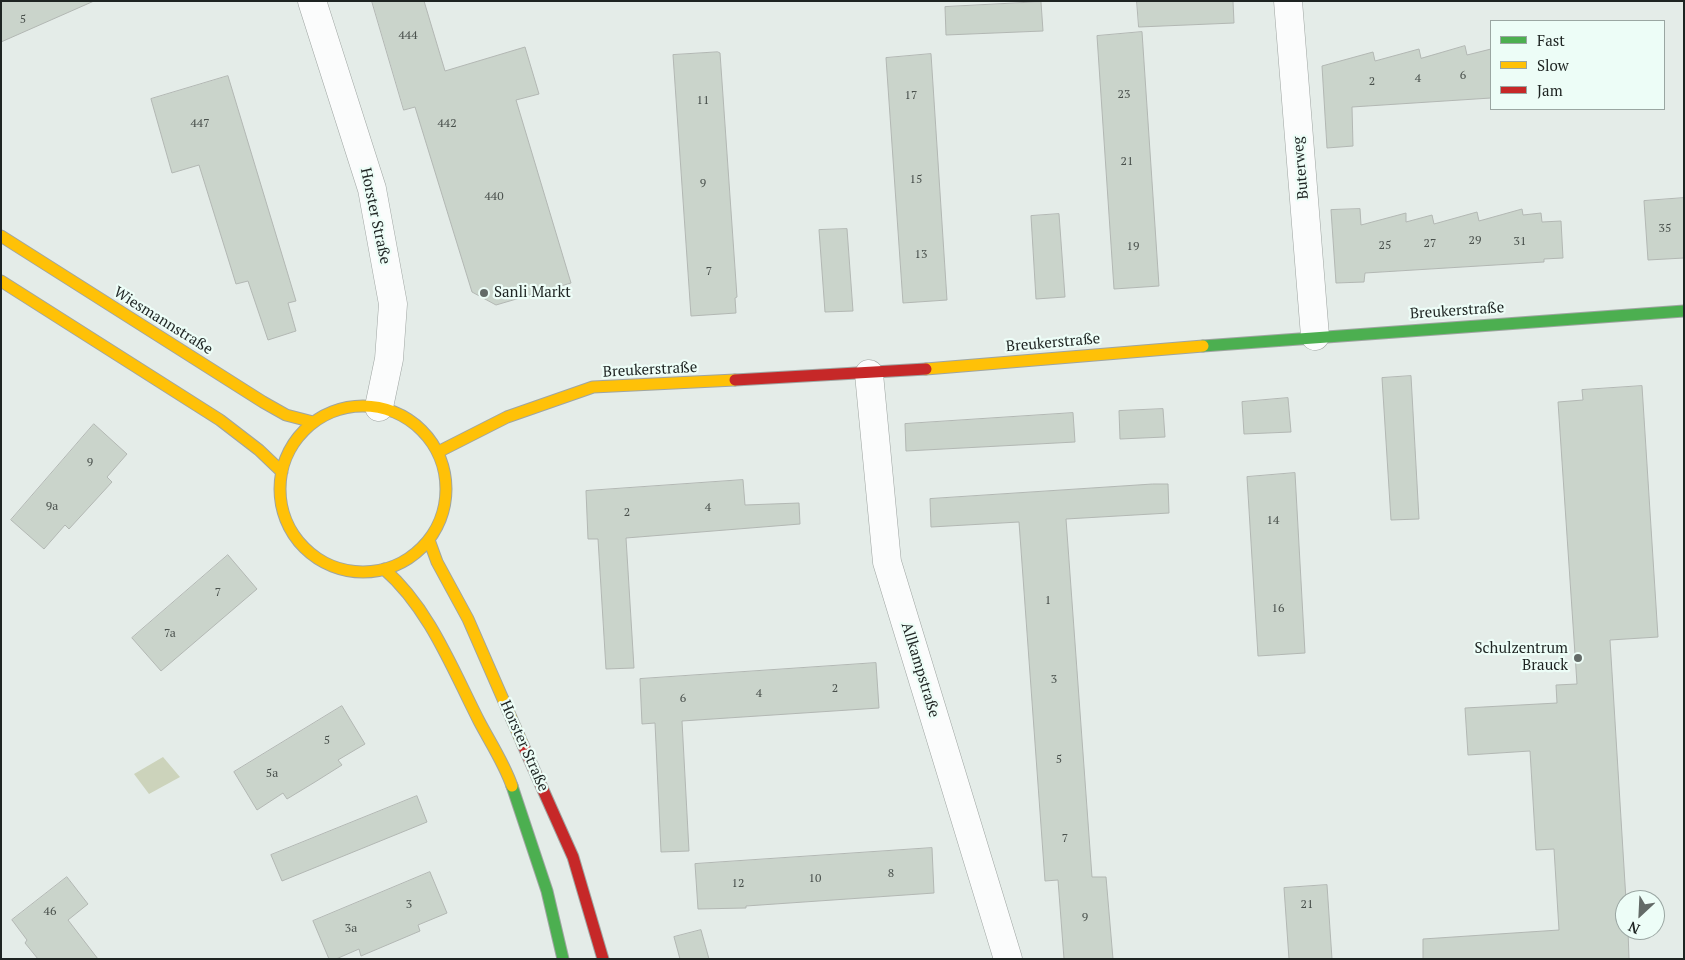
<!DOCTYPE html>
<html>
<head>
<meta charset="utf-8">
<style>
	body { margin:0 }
	#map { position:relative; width:1685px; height:960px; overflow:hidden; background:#e4ece8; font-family:"PT Serif",serif }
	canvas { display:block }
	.frame { position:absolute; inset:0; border:2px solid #1e2422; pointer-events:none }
	.legend { position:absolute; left:1490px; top:20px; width:175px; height:90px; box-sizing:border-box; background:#edfdf7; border:1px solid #9aa6a2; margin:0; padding:6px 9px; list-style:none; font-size:15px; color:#1e2422 }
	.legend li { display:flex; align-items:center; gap:10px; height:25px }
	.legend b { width:25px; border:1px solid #9aa6a2 }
	.north { position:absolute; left:1615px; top:890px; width:50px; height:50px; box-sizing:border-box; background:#edfdf7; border:1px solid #9aa6a2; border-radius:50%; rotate:205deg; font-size:14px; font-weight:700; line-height:20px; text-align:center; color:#1e2422 }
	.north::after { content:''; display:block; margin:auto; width:18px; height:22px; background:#636a67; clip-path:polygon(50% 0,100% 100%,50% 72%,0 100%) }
</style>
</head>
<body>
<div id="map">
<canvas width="1685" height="960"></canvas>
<div class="frame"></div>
<ul class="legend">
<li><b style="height:6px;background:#4caf50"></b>Fast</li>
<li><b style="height:6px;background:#ffc107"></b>Slow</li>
<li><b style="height:6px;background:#c62828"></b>Jam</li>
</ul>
<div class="north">N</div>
</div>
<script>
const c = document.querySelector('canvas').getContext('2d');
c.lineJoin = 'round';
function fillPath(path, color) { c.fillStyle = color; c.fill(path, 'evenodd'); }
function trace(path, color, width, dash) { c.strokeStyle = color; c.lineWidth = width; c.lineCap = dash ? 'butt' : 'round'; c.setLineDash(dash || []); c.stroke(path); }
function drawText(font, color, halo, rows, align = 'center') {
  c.font = font + ' "PT Serif",serif'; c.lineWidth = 4.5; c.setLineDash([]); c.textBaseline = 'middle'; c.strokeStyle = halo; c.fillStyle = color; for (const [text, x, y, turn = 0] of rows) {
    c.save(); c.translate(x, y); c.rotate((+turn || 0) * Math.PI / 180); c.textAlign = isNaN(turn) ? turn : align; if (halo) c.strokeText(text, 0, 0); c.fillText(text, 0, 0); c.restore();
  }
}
fillPath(new Path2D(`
	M163 757 180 777 149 794 134 774Z`), '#ccd3bb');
const building = new Path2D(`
	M1 1H94L1 42Z
	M372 1H424L445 71 525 47 539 94 516 100 571 283 496 305 472 292 415 107 404 110Z
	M1137 1H1233L1234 23 1139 27Z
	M1041 2 1043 31 946 35 945 7Z
	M1142 32 1159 286 1114 289 1097 36Z
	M1465 46 1467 55 1491 49V98L1352 107 1353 146 1327 148 1322 66 1373 52 1375 61 1419 49 1421 58Z
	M718 52 720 53 737 297 735 298 736 313 691 316 673 55Z
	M931 54 947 300 903 303 886 58Z
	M228 76 296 301 288 303 296 331 268 340 248 281 236 284 199 165 172 173 151 99Z
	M1684 198V258L1648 260 1644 201Z
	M1360 209 1361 225 1406 213V222L1432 215 1434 224 1477 212 1479 221 1522 209 1523 215 1541 213 1542 222 1561 221 1563 258 1544 259V262L1365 273 1364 282 1336 283 1331 210Z
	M1059 214 1065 297 1036 299 1031 216Z
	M847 229 853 311 825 312 819 230Z
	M1411 376 1419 519 1391 520 1382 378Z
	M1642 386 1658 637 1610 640 1626 900 1625 930H1628L1629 959H1423V939L1559 930 1554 849 1536 850 1530 751 1468 755 1465 708 1557 703 1556 685 1577 684 1558 402 1583 400 1582 390Z
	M1288 398 1291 432 1244 434 1242 402Z
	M1163 409 1165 437 1120 439 1119 411Z
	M1073 413 1075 442 906 451 905 424Z
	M94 424 127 454 107 477 112 482 69 529 65 525 44 549 11 520Z
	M1295 473 1305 653 1258 656 1247 477Z
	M743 480 745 505 799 503 800 524 626 538 634 668 606 669 598 539H588L586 491Z
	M1153 484H1168L1169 513 1066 519 1092 877H1106L1113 959H1064L1058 880 1045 881 1019 522 931 527 930 499Z
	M228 555 257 589 161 671 132 638Z
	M876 663 879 708 682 721 689 851 661 852 655 723 642 724 640 679Z
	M342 706 365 744 338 760 342 765 315 782 287 799 283 793 257 810 234 772Z
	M417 796 427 822 282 881 271 855Z
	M932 848 934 893 746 906V908L698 909 695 864Z
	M430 872 447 913 418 925 420 931 361 956 359 949 336 959H329L313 921Z
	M67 877 88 904 68 920 98 959H38L25 943 27 940 12 920Z
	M1327 885 1332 959H1289L1284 888Z
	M701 930 709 959H680L674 937Z`);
fillPath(building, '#cad4cb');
trace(building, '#b2b7b3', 1);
const street = new Path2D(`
	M312 1 372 189 393 304 389 359 379 407
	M1288 1 1315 336
	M869 374 887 562 1008 959`);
const fast = new Path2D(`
	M1203 346 1684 311
	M512 786 547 891 563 959`);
const slow = new Path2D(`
	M1 236 263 402 286 415 313 422
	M1 281 220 420 259 450 282 472
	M926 369 1203 346
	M280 489a83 83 0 1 1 166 0a83 83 0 1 1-166 0Z
	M438 452 507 417 593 387 735 380
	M429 540 437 562 468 619 523 745
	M384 569C429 608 452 668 479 721 490 742 504 763 512 786`);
const jam = new Path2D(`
	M735 380 926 369
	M523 745 573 857 603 959`);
trace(street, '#9fa5a2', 29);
trace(fast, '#9fa5a2', 13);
trace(slow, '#9fa5a2', 13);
trace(jam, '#9fa5a2', 13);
trace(street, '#fbfcfc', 28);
trace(fast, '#4caf50', 11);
trace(slow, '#ffc107', 11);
trace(jam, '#c62828', 11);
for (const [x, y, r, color] of [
	[484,293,5,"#636a67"],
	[1578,658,5,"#636a67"]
]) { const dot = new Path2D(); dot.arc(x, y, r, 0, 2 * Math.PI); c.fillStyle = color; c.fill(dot); trace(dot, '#edfdf7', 2); }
drawText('12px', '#49504c', null, [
	["5",23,20],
	["444",408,36],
	["6",1463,76],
	["4",1418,79],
	["2",1372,82],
	["23",1124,95],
	["17",911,96],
	["11",703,101],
	["447",200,124],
	["442",447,124],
	["21",1127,162],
	["15",916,180],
	["9",703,184],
	["440",494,197],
	["35",1665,229],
	["29",1475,241],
	["31",1520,242],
	["27",1430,244],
	["25",1385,246],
	["19",1133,247],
	["13",921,255],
	["7",709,272],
	["9",90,463],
	["9a",52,507],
	["4",708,508],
	["2",627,513],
	["14",1273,521],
	["7",218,593],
	["1",1048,601],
	["16",1278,609],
	["7a",170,634],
	["3",1054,680],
	["2",835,689],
	["4",759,694],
	["6",683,699],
	["5",327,741],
	["5",1059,760],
	["5a",272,774],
	["7",1065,839],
	["8",891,874],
	["10",815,879],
	["12",738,884],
	["3",409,905],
	["21",1307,905],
	["46",50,912],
	["9",1085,918],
	["3a",351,929]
]);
drawText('15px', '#1e2422', '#edfdf7', [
	["Buterweg",1301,168,-95],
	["Horster Straße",375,216,78],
	["Breukerstraße",1457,311,-4],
	["Wiesmannstraße",163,321,32],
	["Breukerstraße",1053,343,-5],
	["Breukerstraße",650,370,-3],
	["Allkampstraße",920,670,73],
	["Horster Straße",524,746,66]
]);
drawText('15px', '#1e2422', '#edfdf7', [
	["Sanli Markt",494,293],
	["Schulzentrum",1568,649,"right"],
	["Brauck",1568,666,"right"]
], 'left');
</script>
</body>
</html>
